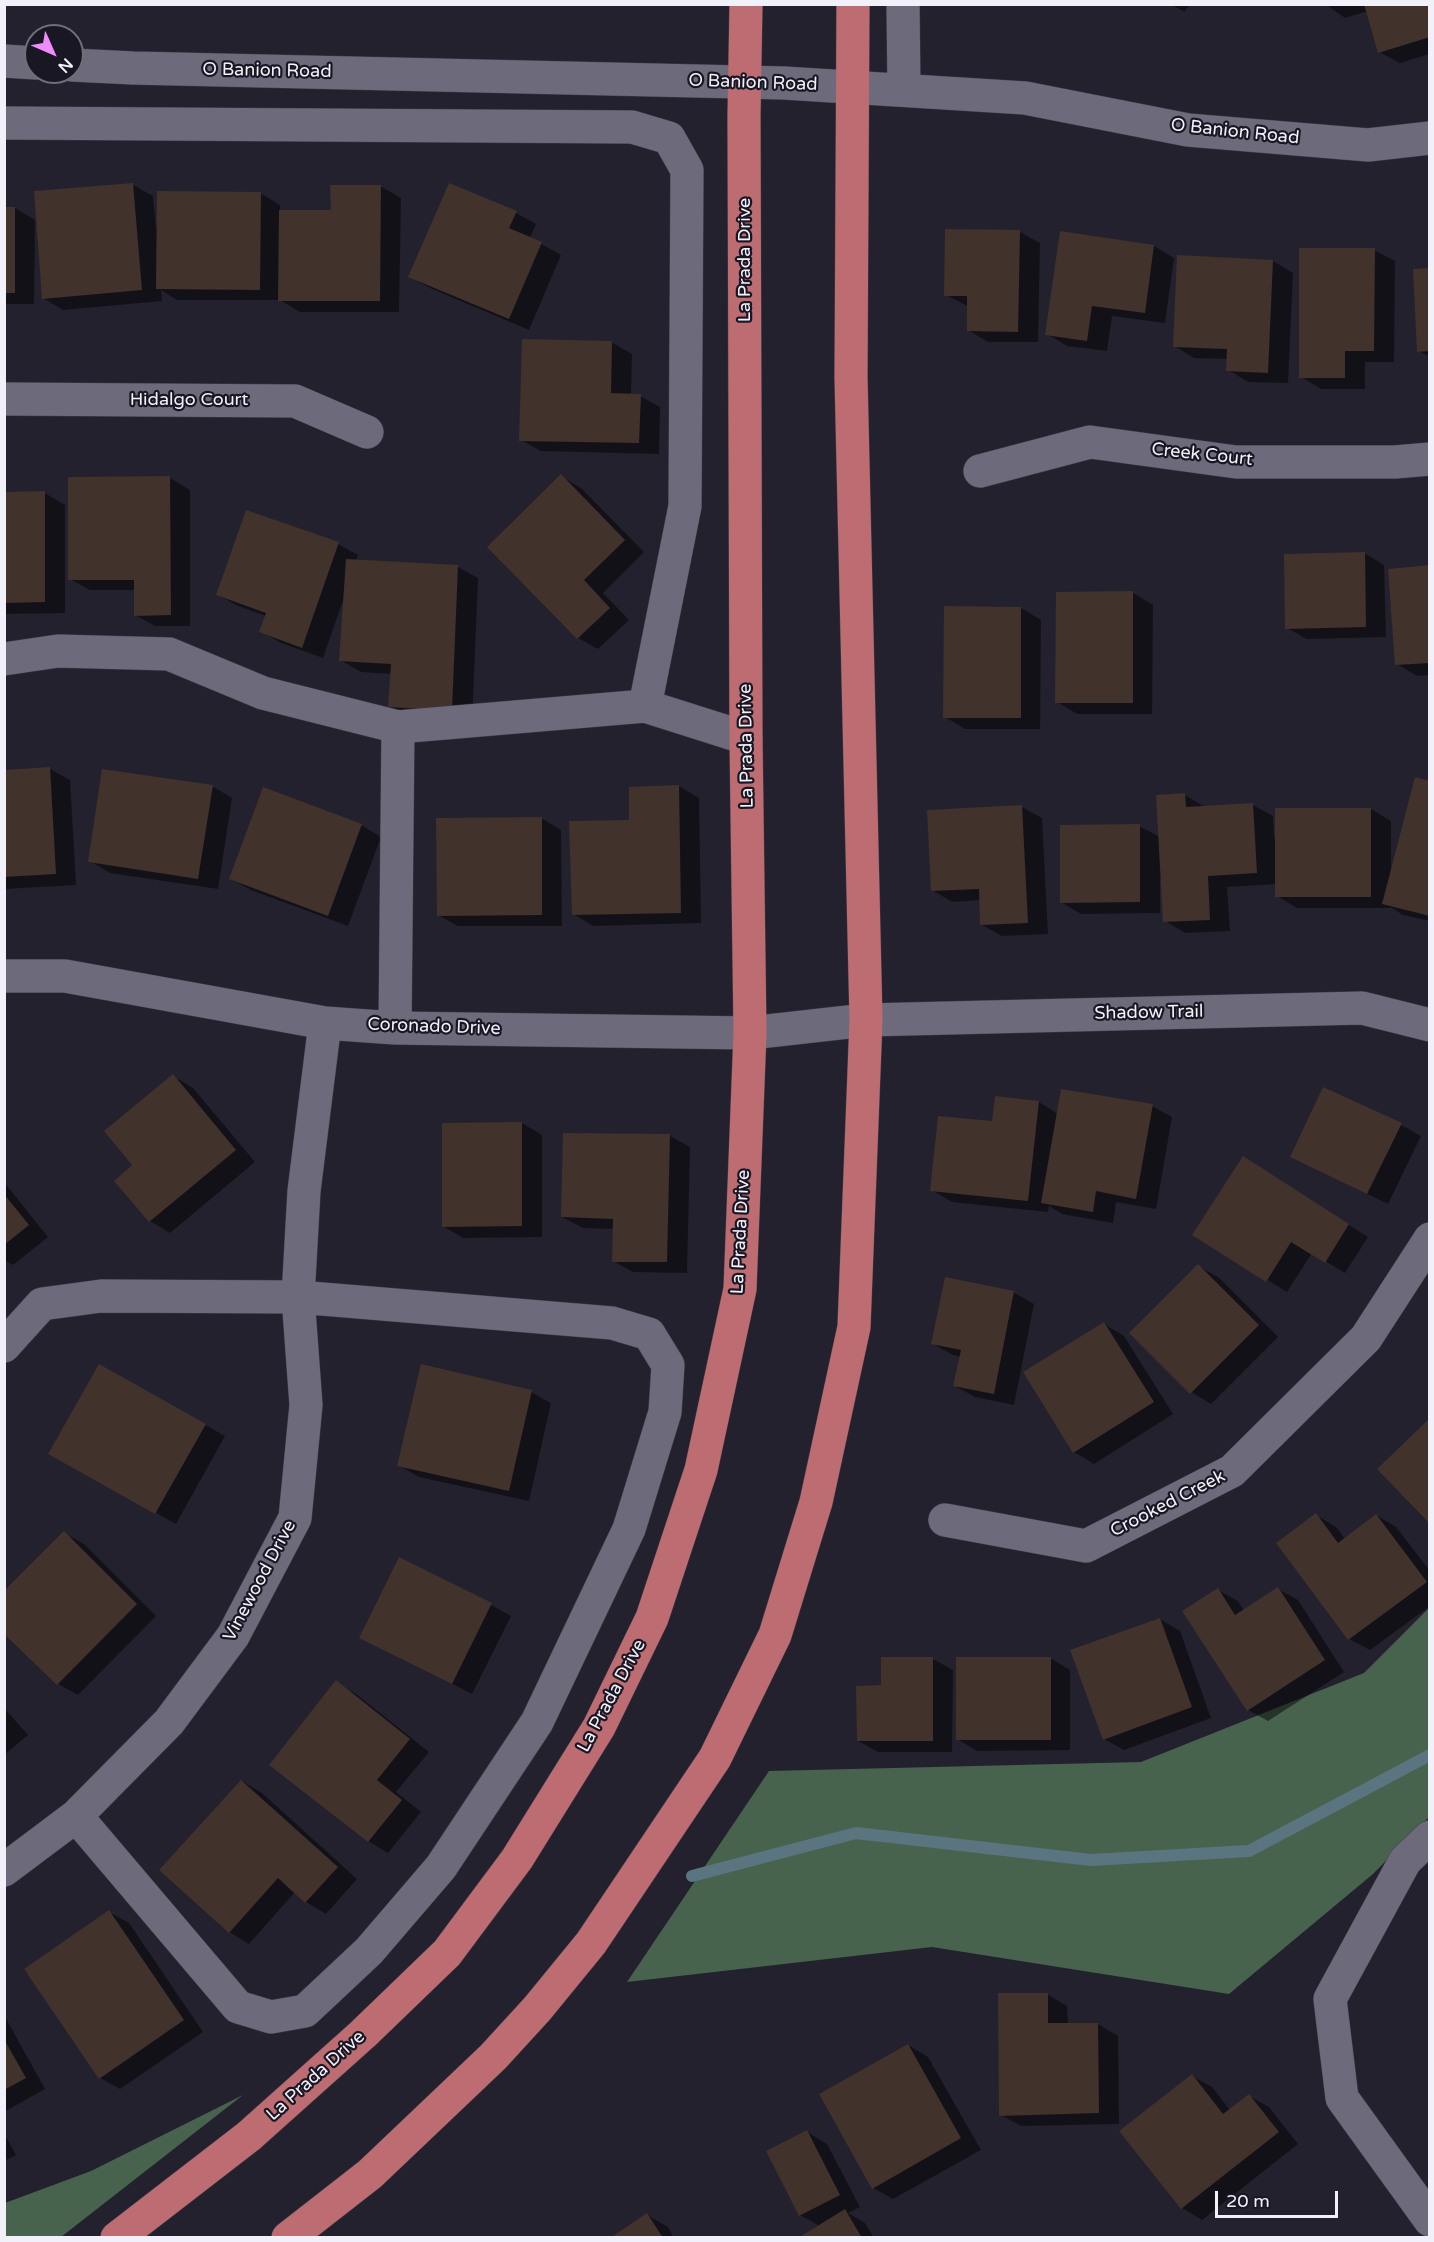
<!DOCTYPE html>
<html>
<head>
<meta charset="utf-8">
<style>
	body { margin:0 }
	#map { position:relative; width:1434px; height:2242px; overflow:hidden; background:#23212e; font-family:"Varela Round",sans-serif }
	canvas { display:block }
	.frame { position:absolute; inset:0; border:6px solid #f2f0f9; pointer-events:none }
	.north { position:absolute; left:24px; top:24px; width:60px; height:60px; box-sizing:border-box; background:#1a1724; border:2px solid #706e79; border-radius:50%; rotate:135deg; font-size:16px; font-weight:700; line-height:24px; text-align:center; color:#f2f0f9 }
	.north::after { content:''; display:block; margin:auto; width:21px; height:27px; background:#ed8cfa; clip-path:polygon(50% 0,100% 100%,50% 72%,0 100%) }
	.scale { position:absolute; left:1215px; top:2191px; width:123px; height:27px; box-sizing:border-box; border:3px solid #f2f0f9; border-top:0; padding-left:8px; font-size:18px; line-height:21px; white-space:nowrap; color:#f2f0f9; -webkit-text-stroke:4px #1a1724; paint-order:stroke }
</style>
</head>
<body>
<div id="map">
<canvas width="1434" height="2242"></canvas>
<div class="frame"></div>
<div class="north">N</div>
<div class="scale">20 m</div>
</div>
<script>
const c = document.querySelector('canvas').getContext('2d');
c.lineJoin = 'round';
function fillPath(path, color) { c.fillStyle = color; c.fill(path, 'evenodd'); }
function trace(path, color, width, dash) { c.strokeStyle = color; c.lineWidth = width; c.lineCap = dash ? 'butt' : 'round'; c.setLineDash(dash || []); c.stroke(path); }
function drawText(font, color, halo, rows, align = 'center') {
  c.font = font + ' "Varela Round",sans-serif'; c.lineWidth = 4.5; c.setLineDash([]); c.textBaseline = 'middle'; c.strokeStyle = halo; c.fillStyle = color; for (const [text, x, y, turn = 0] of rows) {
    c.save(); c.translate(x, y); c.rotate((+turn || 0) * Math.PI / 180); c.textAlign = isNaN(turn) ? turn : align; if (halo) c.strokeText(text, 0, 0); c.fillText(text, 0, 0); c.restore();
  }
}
fillPath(new Path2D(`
	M1429 1608V1817L1373 1874 1229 1994 932 1947 627 1982 769 1771 1141 1762 1364 1673Z
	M243 2095 61 2237H5V2203L91 2171Z`), '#47634d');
fillPath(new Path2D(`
	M1170 4H1189L1185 12Z
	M1325 4H1430V54L1400 63 1379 52 1368 11 1345 18Z
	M133 185 153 196 156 228 260 193 280 205V212L332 211 380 186 401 198 399 312H300L280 300H177L161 290 162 301 63 310 43 298Z
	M4 208H15L35 220 34 304H4Z
	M516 213 536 224 530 238 561 255 529 330 430 288 410 277Z
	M1020 232 1040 243 1038 342H988L968 330 969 307 946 295Z
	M1061 233 1154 246 1174 258 1165 323 1112 316 1107 351 1067 346 1047 334Z
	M1374 250 1395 261 1394 362H1365V389H1321L1301 377Z
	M1273 261 1293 273 1288 383 1248 382 1228 370V359L1194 358 1174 346Z
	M1430 269V357L1419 351Z
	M611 342 632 354 631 395 640 396 660 407 659 454 541 451 521 440Z
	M561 476 581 488 644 552 603 593 629 620 598 649 578 638 489 547Z
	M170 478 190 490V626H155L135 615V590H90L70 579Z
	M4 493H45L65 505V613L4 614Z
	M247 512 338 544 358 555 356 561 458 567 478 578 472 721 409 718 389 706 392 674 361 672 340 660 344 598 323 658 281 643 261 631 266 616 238 606 218 595Z
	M1364 553 1384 565 1386 637 1307 639 1287 628Z
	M1430 567V675L1417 676 1397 664Z
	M1133 593 1153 605 1152 714H1077L1057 702Z
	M1021 608 1041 620 1040 729H965L945 717Z
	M50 769 70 780 76 885 4 889V771Z
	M1430 783V921L1403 915 1392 908H1297L1277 896V884L1227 887 1230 931 1185 933 1165 921 1162 879H1160V913L1081 914 1061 902 1139 826 1160 837 1185 795 1205 807 1253 805 1273 816 1274 838 1371 809 1391 821V871Z
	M212 786 232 798 218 889 110 873 90 861Z
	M679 786 699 798 701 923 593 926 573 914 631 821Z
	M1022 807 1042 818 1048 934 1002 936 982 925 981 900 952 902 932 890Z
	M541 818 561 830 562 926H458L438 915Z
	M361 825 381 837 348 926 251 890 231 879Z
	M173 1076 193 1088 255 1162 170 1233 150 1221 134 1166Z
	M1039 1102 1058 1114 1152 1106 1172 1117 1156 1209 1116 1202 1113 1223 1062 1214 1049 1206 1048 1212 952 1202 932 1190Z
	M522 1123 542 1135V1237L463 1238 443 1226Z
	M1401 1125 1421 1136 1388 1204 1291 1157Z
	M670 1136 690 1147 687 1273 633 1272 613 1261 614 1229 583 1228 562 1217Z
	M1263 1170 1368 1237 1345 1273 1312 1253 1287 1292 1194 1235Z
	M4 1182 48 1237 13 1265 4 1260Z
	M1198 1266 1218 1277 1278 1337 1211 1404 1191 1392Z
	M1013 1292 1034 1304 1014 1405 975 1397 955 1386 961 1357 953 1355 933 1344Z
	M1104 1324 1124 1336 1173 1414 1094 1464 1074 1452Z
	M100 1366 225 1436 176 1524 50 1454Z
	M531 1392 551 1403 529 1501 419 1477 398 1465Z
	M1316 1515 1336 1527 1345 1539 1376 1515 1396 1527 1430 1571V1606L1370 1650 1349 1639Z
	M64 1533 84 1544 156 1616 78 1695 58 1684Z
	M1278 1589 1298 1600 1344 1672 1268 1721 1248 1710 1218 1590 1238 1601 1244 1611Z
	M491 1605 511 1616 472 1694 361 1637Z
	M1160 1619 1180 1631 1211 1718 1124 1750 1104 1739Z
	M1050 1658 1070 1670V1750L977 1751 957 1739Z
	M933 1659 953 1670 952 1752H878L858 1741 883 1687Z
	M336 1682 356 1694 429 1752 396 1792 421 1812 388 1853 368 1841Z
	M4 1708 28 1735 4 1755Z
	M242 1781 262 1793 357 1879 326 1914 306 1902 295 1892 249 1944 229 1932Z
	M109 1912 129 1923 203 2032 120 2089 100 2078Z
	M1047 1994 1067 2006 1068 2025 1098 2024 1118 2036 1119 2124 1021 2126 1001 2115Z
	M4 2015 45 2089 4 2112Z
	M908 2045 928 2057 981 2150 893 2199 873 2188Z
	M1192 2076 1212 2087 1230 2110 1249 2096 1269 2107 1298 2144 1202 2220 1182 2208Z
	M807 2132 827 2144 860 2207 848 2213 865 2223 874 2238H801L820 2226 800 2215Z
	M4 2133 16 2155 4 2161Z
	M647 2215 668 2227 674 2238H613Z`), '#0007');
trace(new Path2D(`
	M692 1876 856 1833 1091 1860 1249 1851 1430 1755`), '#5a7580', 12);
fillPath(new Path2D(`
	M1364 4H1430V37L1378 53Z
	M133 183 142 290 42 299 34 191Z
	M449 183 517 211 509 228 542 242 509 319 408 277Z
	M330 185H381L380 301H278L279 210H331Z
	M157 191 261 192 260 290 156 289Z
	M4 207H15V293H4Z
	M945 229 1020 230 1018 332 967 331V296H944Z
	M1060 231 1154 245 1145 313 1092 306 1087 341 1045 335Z
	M1299 248H1375L1374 351H1345V378H1299Z
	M1177 255 1273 260 1268 373 1226 371 1227 349 1173 347Z
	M1430 268V351L1417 352 1413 269Z
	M522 339 612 341 611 393 641 394 639 443 519 441Z
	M561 474 625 540 584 580 610 608 577 639 487 547Z
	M170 476 171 615 134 616V580H68V477Z
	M45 491V602L4 603V492Z
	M246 510 339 542 302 648 259 632 266 613 216 595Z
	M1365 552 1366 627 1285 629 1284 554Z
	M346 559 458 565 452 711 388 707 391 664 339 661Z
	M1430 565V663L1395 665 1388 569Z
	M1133 591V703H1055L1056 592Z
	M944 606 1021 607V718H943Z
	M50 767 56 874 4 877V770Z
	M102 769 213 785 198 879 88 862Z
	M1415 777 1430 781V916L1382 904Z
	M679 785 681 913 572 915 569 821 629 820V787Z
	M263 787 362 824 328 916 229 879Z
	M1185 793 1186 807 1253 803 1257 873 1208 876 1210 920 1163 922 1156 795Z
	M1022 805 1028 923 980 925 979 889 931 891 927 810Z
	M1275 808H1371V897H1275Z
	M542 817V915L437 916 436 818Z
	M1140 824V902L1060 903V825Z
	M173 1074 236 1150 149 1222 114 1181 132 1165 104 1131Z
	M1323 1087 1402 1123 1367 1194 1290 1157Z
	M1061 1089 1153 1104 1136 1199 1096 1191 1093 1212 1041 1203Z
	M995 1096 1039 1101 1028 1201 930 1191 938 1116 992 1121Z
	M522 1122V1226L442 1227V1123Z
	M563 1133 670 1134 667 1262H612L613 1219 561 1217Z
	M1243 1156 1349 1224 1325 1263 1291 1242 1266 1282 1192 1235Z
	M4 1194 29 1225 4 1245Z
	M1198 1264 1259 1325 1190 1394 1129 1333Z
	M945 1277 1014 1291 994 1394 953 1386 961 1350 931 1344Z
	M1104 1322 1154 1402 1073 1453 1023 1372Z
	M99 1364 206 1424 155 1514 48 1454Z
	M421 1364 532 1390 509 1491 397 1466Z
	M1430 1418V1524L1377 1469Z
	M1316 1513 1338 1543 1376 1514 1427 1582 1348 1640 1276 1543Z
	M64 1531 137 1604 57 1685 4 1634V1591Z
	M399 1557 492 1603 452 1684 359 1638Z
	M1278 1587 1325 1660 1247 1711 1182 1611 1218 1588 1235 1615Z
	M1160 1618 1192 1707 1103 1740 1070 1650Z
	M881 1657H933V1741H857L856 1686 881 1685Z
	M956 1657H1051V1740H956Z
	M336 1680 410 1739 377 1780 402 1800 368 1842 269 1765Z
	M241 1780 338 1867 305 1903 278 1878 229 1933 159 1870Z
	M109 1910 184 2020 99 2079 24 1969Z
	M998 1993H1048V2023H1098L1099 2113 999 2116Z
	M4 2039 26 2078 4 2090Z
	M908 2044 961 2138 872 2189 819 2094Z
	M1192 2074 1223 2114 1249 2094 1279 2132 1181 2209 1119 2131Z
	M807 2130 840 2195 799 2216 766 2151Z
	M845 2209 862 2238H798Z
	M647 2213 663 2238H610Z`), '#41322b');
const minor = new Path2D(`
	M903 4 904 90
	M4 61 36 63
	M72 65 133 68 784 83 1025 98 1188 130 1368 145 1430 138
	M4 123 632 127 669 138 687 170 685 506 645 706
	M4 399 295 401 367 432
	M980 471 1090 442 1236 462H1395L1430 459
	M4 659 58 651 169 654 263 693 398 727 645 706 746 738
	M4 976H65L325 1023 395 1028 750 1033 866 1020 1362 1008 1430 1025
	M395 1028 398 727
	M4 1346 42 1304 101 1296 298 1297 612 1323 649 1334 668 1365 665 1412 629 1529 537 1722 441 1867 369 1951 305 2011 271 2017 238 2007 76 1816
	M945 1520 1086 1546 1232 1471 1366 1338 1430 1239
	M1430 1837 1405 1861 1330 1999 1342 2098 1430 2220
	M4 1870 76 1816 169 1722 233 1636 295 1518 306 1405 298 1297 304 1191 325 1023`);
const major = new Path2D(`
	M117 2238 249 2136 363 2034 447 1953 517 1859 599 1727 652 1618 701 1470 740 1289 750 1033 746 738 744 116 746 4
	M288 2238 370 2174 493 2057 537 2009 591 1943 715 1758 775 1635 816 1502 854 1327 866 1020 851 377 853 4`);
trace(minor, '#3f3d48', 34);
trace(major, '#3f3d48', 34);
trace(minor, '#6d6b7b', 33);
trace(major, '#bd6c72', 33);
drawText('18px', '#f2f0f9', '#1a1724', [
	["O Banion Road",267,71,1],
	["O Banion Road",753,83,2],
	["O Banion Road",1235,132,6],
	["La Prada Drive",745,260,-90],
	["Hidalgo Court",189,400],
	["Creek Court",1202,455,6],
	["La Prada Drive",747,746,-91],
	["Shadow Trail",1149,1013,-1],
	["Coronado Drive",434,1027,2],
	["La Prada Drive",741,1232,-87],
	["Crooked Creek",1168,1504,-27],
	["Vinewood Drive",260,1581,-62],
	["La Prada Drive",612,1696,-62],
	["La Prada Drive",316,2076,-42]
]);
</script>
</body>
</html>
